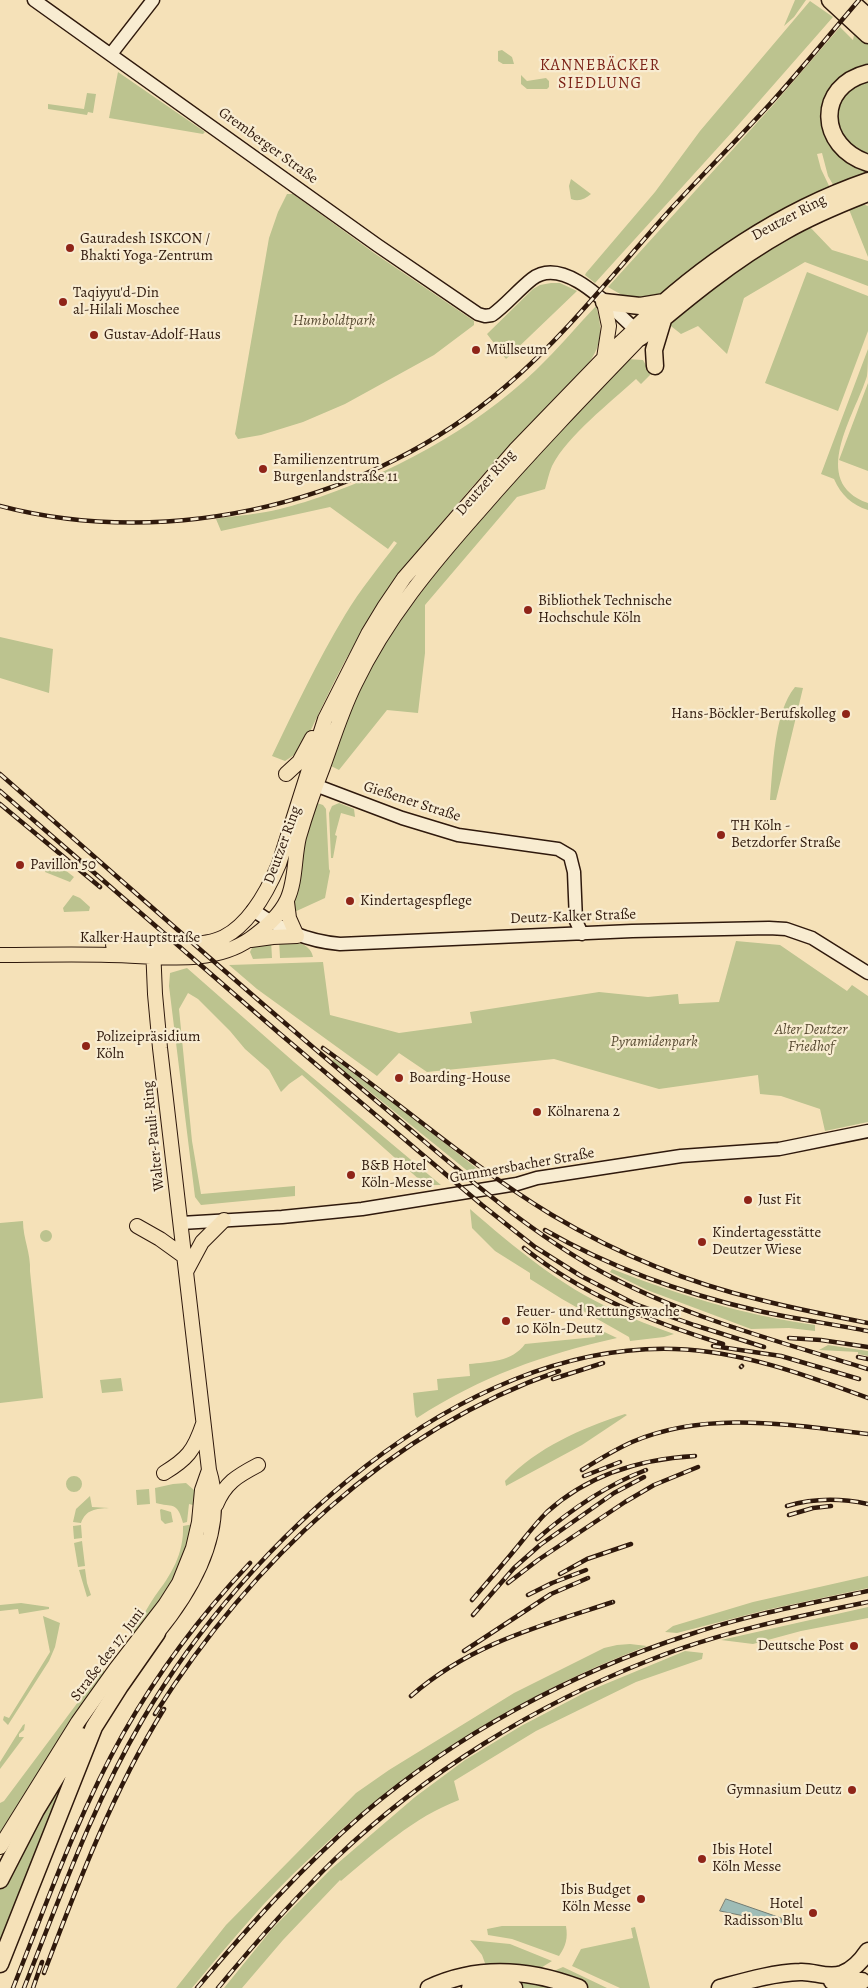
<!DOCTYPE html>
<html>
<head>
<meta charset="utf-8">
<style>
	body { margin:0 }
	canvas { display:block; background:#f5e1b8 }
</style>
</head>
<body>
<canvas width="868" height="1988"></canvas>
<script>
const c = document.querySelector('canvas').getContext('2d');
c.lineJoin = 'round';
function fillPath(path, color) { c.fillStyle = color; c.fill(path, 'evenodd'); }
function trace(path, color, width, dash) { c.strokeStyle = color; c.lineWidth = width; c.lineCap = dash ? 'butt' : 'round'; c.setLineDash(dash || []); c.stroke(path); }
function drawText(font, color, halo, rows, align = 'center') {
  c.font = font + ' Alegreya,serif'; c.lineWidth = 4.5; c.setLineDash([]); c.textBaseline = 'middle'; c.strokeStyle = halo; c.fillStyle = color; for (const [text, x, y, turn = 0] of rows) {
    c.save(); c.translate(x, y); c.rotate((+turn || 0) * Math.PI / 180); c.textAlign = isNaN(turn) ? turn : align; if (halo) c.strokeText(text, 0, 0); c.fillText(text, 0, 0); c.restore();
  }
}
fillPath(new Path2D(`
	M795 0H806L794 17 784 26Z
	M810 1 833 17 733 131 595 283 585 275 586 273 655 192 700 131Z
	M840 27 853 40 854 35 847 27 868 39V68L825 112 868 171V175L835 188 828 176 822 153 817 154 821 169 831 190 652 299 627 298 608 287 774 104Z
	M502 50 512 57 514 64H503L498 61V51Z
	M118 72 205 132 203 134 109 118Z
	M521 75 527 81 546 78 549 81V87L547 89H527L521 84Z
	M868 77V159L845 145 834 115 838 99Z
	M87 93 96 94 93 113 88 112 87 115 48 109V104L84 109Z
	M571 179 591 194C585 199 579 202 571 199L569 186Z
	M287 194H293L374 253 474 321V325L434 355 345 404 303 422 261 435 238 439 235 434 269 238 278 212Z
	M860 203 868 206V257L848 207Z
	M809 226 832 250 868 261V286L805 262 744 298 727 354 698 326 681 334 667 323 751 257Z
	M807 272 868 296V331L838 411 765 383Z
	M551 283H560L577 291 506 359 487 334 533 289 540 285Z
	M596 306C609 347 590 364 563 391 490 463 420 542 364 629 338 669 319 714 298 757L294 755 285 761 272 756C295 708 318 660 345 615 360 590 379 567 397 543L394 541 388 549 330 507 221 531 216 519C229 516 240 516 253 514 270 512 288 507 305 502 389 475 472 431 536 370 557 350 576 327 596 306Z
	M868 349C868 358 868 368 867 376 855 415 808 482 868 503V510C852 505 841 495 834 479L821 474Z
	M628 359 643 360 651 374 641 384 636 379C610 403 568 435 552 466 549 473 547 482 545 489L517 497 425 605V653L418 713 387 710 339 770 329 765 363 680 386 640 460 540 532 460Z
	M868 383V471L839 460Z
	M0 637 53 649 49 693 0 678Z
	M795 687 803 688 776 800H770C773 767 774 712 795 687Z
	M317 803 323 805 326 809 329 869 330 871 325 898 290 914 302 847 314 805Z
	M339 803 354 809 355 817 341 813 335 835 337 836 333 858H331L329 813 332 806Z
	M51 859 74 877 70 882 45 872Z
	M73 895 80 898 90 907 89 911 64 912 63 908Z
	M271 940 272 958 253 959 250 952C253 943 262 942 271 940Z
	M279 940C291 942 310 941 313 957L280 958Z
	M736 941 780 945 847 991 852 985 868 996V1122L825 1131 820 1109 781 1096 760 1094 758 1075 659 1089 554 1059 427 1072 399 1053 377 1076 257 989 229 965 323 962 330 1015 399 1033 472 1023 470 1012 599 992 648 997 678 994 679 1004 719 1002Z
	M187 968 294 1062 441 1185H415L422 1182 302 1075 289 1084 281 1092 269 1070 245 1049 230 1031 198 999 188 993 179 1009 192 1141 201 1194 295 1186V1196L201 1205 195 1197 169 986 170 973Z
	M334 1059 389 1099 480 1171 475 1177 332 1061Z
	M470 1209C514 1247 560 1286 614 1310 633 1319 654 1327 674 1334L664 1337 630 1341 629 1337 562 1299 530 1279V1273L495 1251 472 1228Z
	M23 1221C23 1239 31 1253 30 1271L43 1398 0 1403V1223Z
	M40 1236a6 6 0 1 1 12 0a6 6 0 1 1-12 0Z
	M612 1269C679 1295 743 1315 815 1325V1331L789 1328 751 1329 647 1290 610 1272Z
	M598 1329 617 1338C542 1355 482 1376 417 1418L415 1415 413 1393 438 1390 437 1379 470 1376 469 1364C489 1362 512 1362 525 1344L595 1337Z
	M828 1345 868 1351V1356L858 1354V1352L819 1350Z
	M121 1378 123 1391 102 1393 100 1380Z
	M625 1414 627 1415 582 1445 506 1486 505 1481C538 1447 580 1429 625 1414Z
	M66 1484a8 8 0 1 1 16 0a8 8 0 1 1-16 0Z
	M186 1483 194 1490H198L195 1521H191L193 1505 189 1504 187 1522 183 1523C177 1500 172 1508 156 1503L155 1488 173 1484Z
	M149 1489 150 1504 137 1505 136 1490Z
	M90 1496 92 1507 109 1508C96 1509 86 1509 81 1523L73 1522 76 1509Z
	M161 1509 171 1512 173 1522 165 1524 161 1520 160 1510Z
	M194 1524 174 1581 0 1836V1803L4 1801 102 1670 105 1671 133 1634 128 1628C143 1620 146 1609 155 1596 171 1575 184 1554 183 1526Z
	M81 1525 82 1538 74 1539 73 1526Z
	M82 1541 85 1566 78 1567 74 1543Z
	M85 1569 87 1583 91 1595 87 1597 79 1570Z
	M868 1576V1588L766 1610 677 1633 665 1632 673 1626 753 1602Z
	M21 1603 49 1607V1609L19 1614 18 1609 0 1611V1605Z
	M868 1607V1618L801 1631 753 1644 721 1640Z
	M43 1616 60 1623 55 1647 49 1661 8 1725 3 1720 4 1716 9 1718 50 1652Z
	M630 1644 647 1646C519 1695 409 1765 309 1859 266 1898 229 1944 192 1988H176L226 1925 356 1793 389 1770 514 1693 604 1648 617 1645Z
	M685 1651 703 1653 702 1659 636 1682 536 1731 454 1781 459 1800C414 1817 377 1851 341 1881L340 1880 283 1940 242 1988H224L272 1929 331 1869 415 1797 465 1760 521 1726 586 1692Z
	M25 1724 24 1730 19 1734V1737H24L0 1769V1762L23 1725Z
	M77 1748 0 1951V1889L18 1851Z
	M502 1926H566C568 1938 566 1946 559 1956L512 1939 488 1935 487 1929Z
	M635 1927 650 1988H620L572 1966 581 1949 633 1938 631 1928Z
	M470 1940 510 1944 552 1961 539 1969 486 1966 482 1955Z
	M563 1967 607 1988H589L549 1973Z
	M505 1975 568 1988H521Z`), '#bcc38f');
const water = new Path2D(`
	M726 1899 781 1918 783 1924 720 1911Z`);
fillPath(water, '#9ebcb6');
trace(water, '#727b72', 1);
const secondary = new Path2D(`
	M34 0 377 245 478 314 485 316 492 315C506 305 518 290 532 279 564 254 612 309 635 329
	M111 54 153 0
	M307 782 402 818 458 835 558 849 570 856 574 872 576 921 582 934
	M253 910C280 929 306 941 340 944L632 931 769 928 786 929 812 938 868 973
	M181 1223 282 1217 362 1209 517 1184 537 1178 681 1156 779 1149 868 1131`);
const primary = new Path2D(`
	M604 358 609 326 604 302
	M286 774 299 762 312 738
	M251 940 273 937 297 936 289 918 287 902
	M113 945C140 945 202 949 224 937 251 923 268 890 279 864L325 719 368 634 385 606 404 578 516 449 604 358 635 329
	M153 947 155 994 160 1048 209 1470C227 1529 194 1588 157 1633
	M0 955C36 955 73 954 109 955 154 955 210 967 250 939 264 929 279 917 287 900 296 881 294 858 299 837 306 813 314 790 323 767 333 739 342 710 355 684 386 619 432 564 479 511 531 451 586 394 641 337
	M137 1226 160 1239 185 1257
	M187 1270 202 1242 224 1220
	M164 1473C187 1459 194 1451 203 1424
	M216 1505C225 1483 237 1476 258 1465
	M0 1847 78 1722 115 1670 165 1605 179 1583 193 1548 199 1522 202 1490 209 1470`);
const highway = new Path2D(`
	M830 0 868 35
	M849 0 868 17
	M868 73C815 86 818 147 868 163
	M604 302 640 306 664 302
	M635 329C701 265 781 211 868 181
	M641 337C686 299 733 260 785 231 811 216 840 204 868 193
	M655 366 654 350 663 320
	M0 1880 36 1810 81 1736
	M0 1964 94 1727 120 1686 157 1633
	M832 1981H862
	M429 1988C478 1965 529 1969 579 1988
	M470 1988 494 1984 514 1988
	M720 1988C746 1981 773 1973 800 1972 814 1971 827 1979 842 1974 853 1970 862 1960 868 1951`);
trace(secondary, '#2f190c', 15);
trace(primary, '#2f190c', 16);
trace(highway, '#2f190c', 19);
trace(secondary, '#f8ecd1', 12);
trace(primary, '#f5e1b8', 14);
trace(highway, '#f5e1b8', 16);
const rail = new Path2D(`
	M0 506C172 551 372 502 506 386 567 334 616 270 670 210 702 175 736 141 769 105 800 71 829 35 859 0
	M0 774C126 884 251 996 380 1104 451 1163 520 1227 602 1272 684 1317 778 1341 868 1369
	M0 791 279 1033 482 1205 535 1247 581 1276 635 1304 694 1325 764 1347
	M0 804 100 887
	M323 1048C400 1103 471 1166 552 1215 616 1253 688 1283 761 1300 796 1309 832 1316 868 1323
	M545 1230C611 1268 685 1294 759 1311 795 1319 832 1324 868 1331
	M524 1248C584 1296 652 1322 723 1344
	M789 1338 821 1340 868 1347
	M713 1346 781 1356 859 1379
	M858 1357 868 1359
	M741 1367 742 1366
	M553 1379 603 1363
	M582 1470C598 1460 614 1450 632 1442 707 1410 790 1425 868 1434
	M584 1476 620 1462
	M787 1506C814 1498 840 1498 868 1504
	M789 1515 813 1508 831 1506
	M537 1539C570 1510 604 1486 646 1470
	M560 1574 587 1559 631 1544
	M508 1583 538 1560 625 1502 654 1485 698 1467
	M528 1595 552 1583 586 1570
	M472 1600C489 1580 506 1561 522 1541 530 1531 538 1521 547 1512 589 1474 641 1459 695 1456
	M473 1615 514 1568 540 1545 614 1493 644 1477
	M464 1651 551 1594 588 1578
	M411 1696C470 1644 540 1626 613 1602
	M155 1714C250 1564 388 1430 559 1371
	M44 1973C78 1883 113 1791 164 1709
	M13 1988C47 1902 78 1814 123 1734 158 1672 201 1615 250 1563
	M24 1988C60 1897 93 1804 143 1719 246 1544 458 1342 675 1349 741 1351 806 1375 868 1398
	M33 1988 42 1962
	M197 1988C249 1926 302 1867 363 1814 457 1734 571 1673 688 1635 747 1615 808 1604 868 1591
	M218 1988C255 1943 294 1899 336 1858 425 1773 535 1705 650 1660 720 1632 795 1617 868 1602`);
trace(rail, '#2f190c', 4.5);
trace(rail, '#f8ecd1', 2.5, [8]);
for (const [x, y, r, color] of [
	[70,248,5,"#8f2418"],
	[63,302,5,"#8f2418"],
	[94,335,5,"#8f2418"],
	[476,350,5,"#8f2418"],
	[263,469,5,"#8f2418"],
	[528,610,5,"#8f2418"],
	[846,714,5,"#8f2418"],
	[721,835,5,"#8f2418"],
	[20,865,5,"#8f2418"],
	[350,901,5,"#8f2418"],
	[86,1046,5,"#8f2418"],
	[399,1078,5,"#8f2418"],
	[537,1112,5,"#8f2418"],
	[351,1175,5,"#8f2418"],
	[748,1200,5,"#8f2418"],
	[702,1242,5,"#8f2418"],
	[506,1321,5,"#8f2418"],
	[854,1646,5,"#8f2418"],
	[852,1790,5,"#8f2418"],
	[702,1859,5,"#8f2418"],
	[641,1899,5,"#8f2418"],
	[813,1913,5,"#8f2418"]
]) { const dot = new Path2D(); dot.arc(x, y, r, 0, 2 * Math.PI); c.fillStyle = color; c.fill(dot); trace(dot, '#f8ecd1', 2); }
drawText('15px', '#2f190c', '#f8ecd1', [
	["Gremberger Straße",268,146,36],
	["Deutzer Ring",789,218,-28],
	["Deutzer Ring",486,483,-49],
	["Gießener Straße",412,802,18],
	["Deutzer Ring",283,845,-70],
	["Deutz-Kalker Straße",573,917,-2],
	["Kalker Hauptstraße",140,938],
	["Walter-Pauli-Ring",154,1136,-96],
	["Gummersbacher Straße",522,1166,-10],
	["Straße des 17. Juni",108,1655,-53]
]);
drawText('15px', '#2f190c', '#f8ecd1', [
	["Gauradesh ISKCON /",80,239],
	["Bhakti Yoga-Zentrum",80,256],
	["Taqiyyu'd-Din",73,293],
	["al-Hilali Moschee",73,310],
	["Gustav-Adolf-Haus",104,335],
	["Müllseum",486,350],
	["Familienzentrum",273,460],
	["Burgenlandstraße 11",273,477],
	["Bibliothek Technische",538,601],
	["Hochschule Köln",538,618],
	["Hans-Böckler-Berufskolleg",836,714,"right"],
	["TH Köln -",731,826],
	["Betzdorfer Straße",731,843],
	["Pavillon 50",30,865],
	["Kindertagespflege",360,901],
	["Polizeipräsidium",96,1037],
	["Köln",96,1054],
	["Boarding-House",409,1078],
	["Kölnarena 2",547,1112],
	["B&B Hotel",361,1166],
	["Köln-Messe",361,1183],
	["Just Fit",758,1200],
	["Kindertagesstätte",712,1233],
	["Deutzer Wiese",712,1250],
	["Feuer- und Rettungswache",516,1312],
	["10 Köln-Deutz",516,1329],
	["Deutsche Post",844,1646,"right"],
	["Gymnasium Deutz",842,1790,"right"],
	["Ibis Hotel",712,1850],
	["Köln Messe",712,1867],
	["Ibis Budget",631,1890,"right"],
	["Köln Messe",631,1907,"right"],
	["Hotel",803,1904,"right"],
	["Radisson Blu",803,1921,"right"]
], 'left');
drawText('italic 15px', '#594c33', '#f8ecd1', [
	["Humboldtpark",334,321],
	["Alter Deutzer",811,1030],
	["Friedhof",811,1047],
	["Pyramidenpark",654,1042]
]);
c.letterSpacing = '1px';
drawText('16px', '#7a1f14', '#f8ecd1', [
	["KANNEBÄCKER",600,66],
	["SIEDLUNG",600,84]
]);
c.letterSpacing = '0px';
</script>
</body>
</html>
